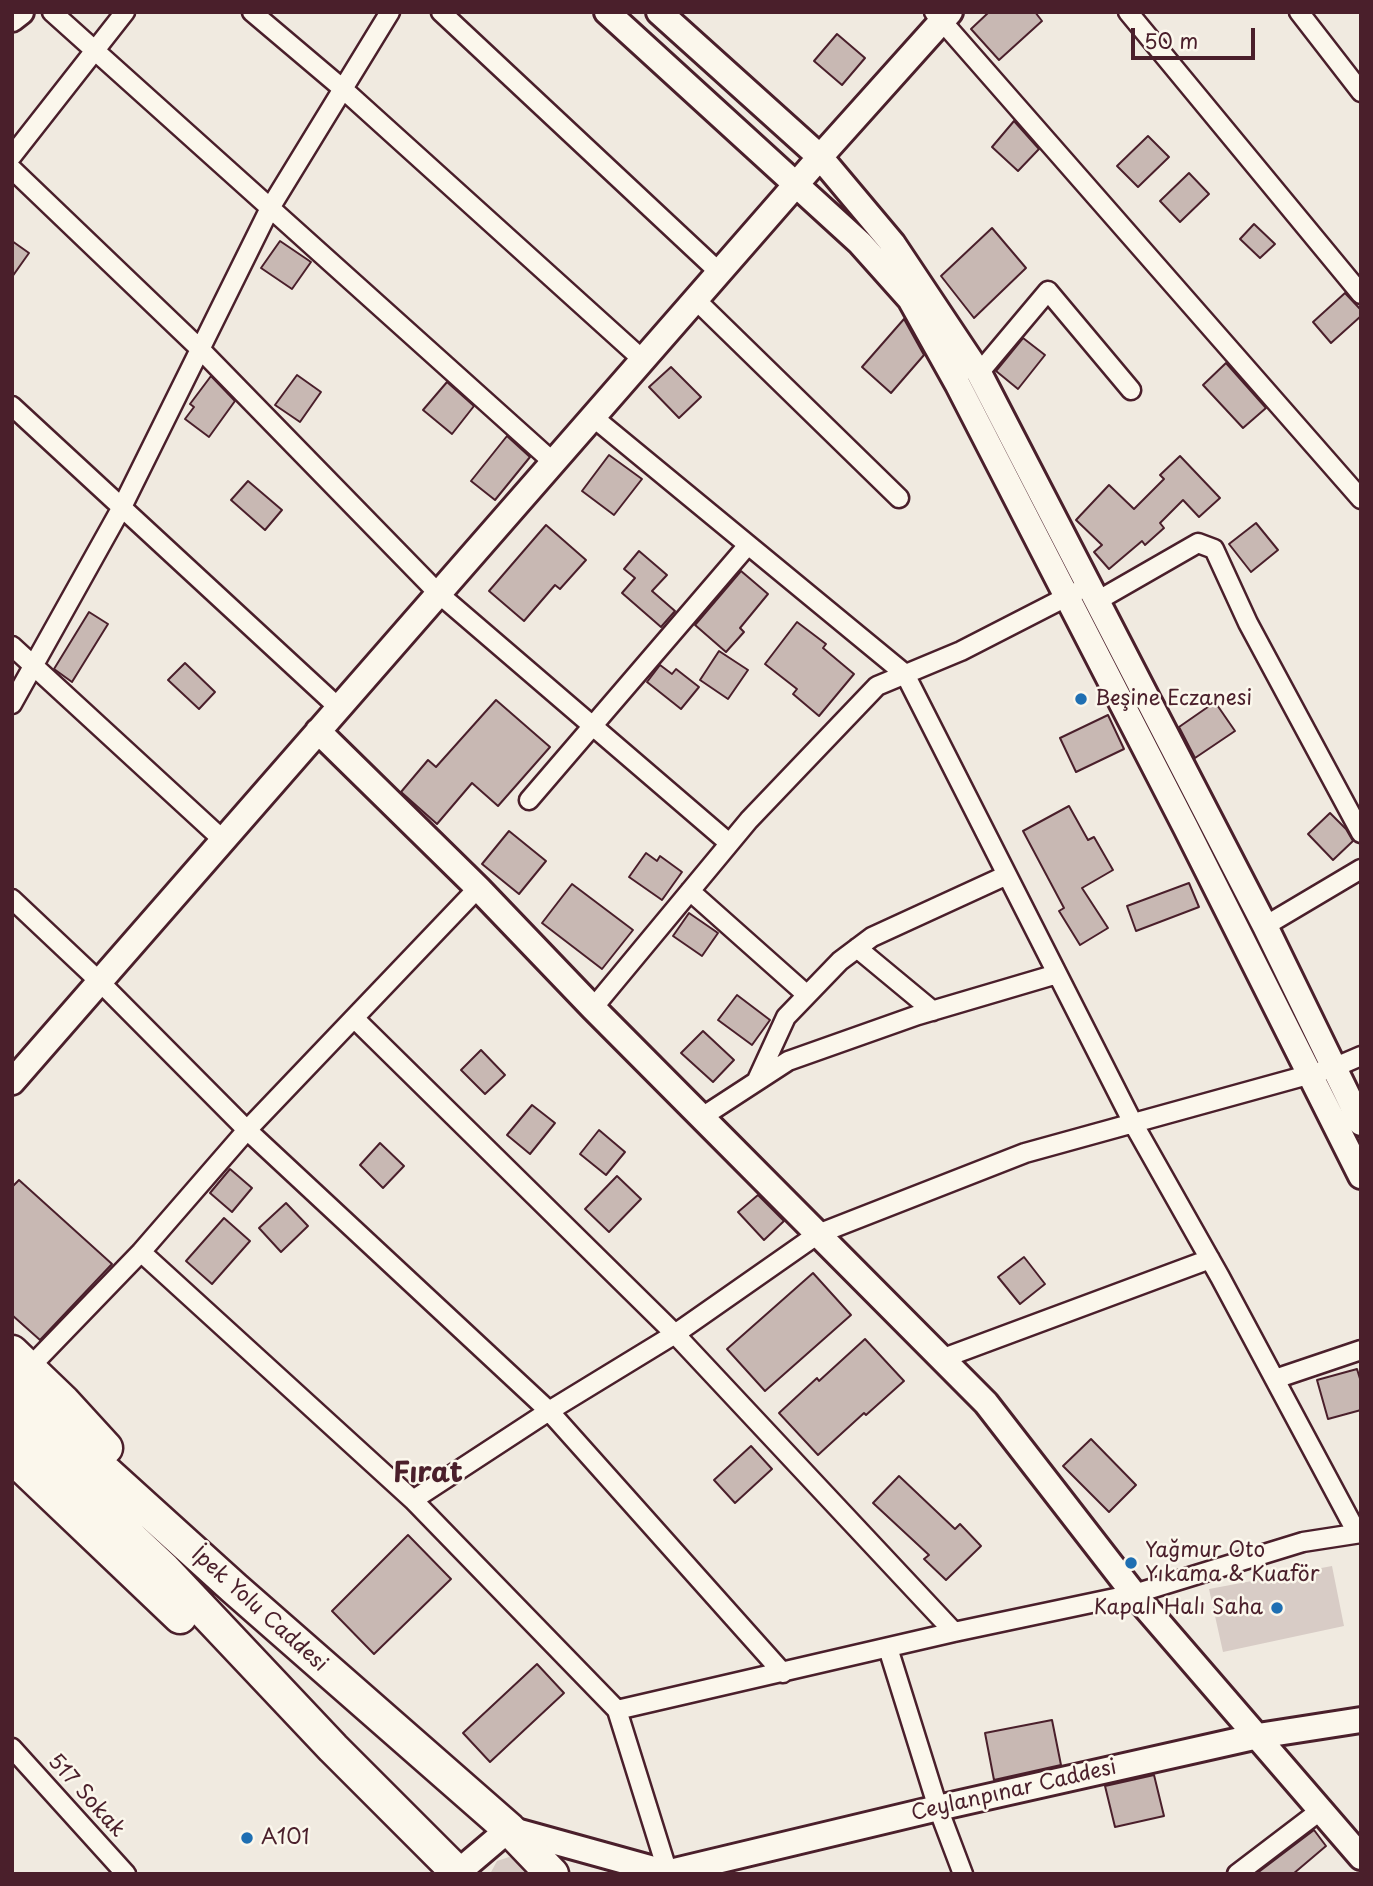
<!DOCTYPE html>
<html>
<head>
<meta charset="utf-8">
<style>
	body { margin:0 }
	#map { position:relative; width:1373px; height:1886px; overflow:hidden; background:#f0eae0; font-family:"Playpen Sans",sans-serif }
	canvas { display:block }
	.frame { position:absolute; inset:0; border:14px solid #4a1f2b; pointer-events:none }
	.scale { position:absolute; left:1131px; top:28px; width:124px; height:32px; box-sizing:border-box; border:4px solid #4a1f2b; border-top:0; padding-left:9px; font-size:21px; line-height:24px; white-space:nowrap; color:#4a1f2b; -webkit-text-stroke:5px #fbf7ec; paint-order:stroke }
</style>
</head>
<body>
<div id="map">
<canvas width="1373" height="1886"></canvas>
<div class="frame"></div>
<div class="scale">50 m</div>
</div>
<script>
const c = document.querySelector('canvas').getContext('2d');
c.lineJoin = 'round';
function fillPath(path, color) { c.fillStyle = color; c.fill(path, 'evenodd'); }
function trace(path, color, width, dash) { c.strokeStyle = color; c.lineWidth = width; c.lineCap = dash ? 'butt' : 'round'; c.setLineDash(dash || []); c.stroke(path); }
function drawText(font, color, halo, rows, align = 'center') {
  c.font = font + ' "Playpen Sans",sans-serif'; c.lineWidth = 5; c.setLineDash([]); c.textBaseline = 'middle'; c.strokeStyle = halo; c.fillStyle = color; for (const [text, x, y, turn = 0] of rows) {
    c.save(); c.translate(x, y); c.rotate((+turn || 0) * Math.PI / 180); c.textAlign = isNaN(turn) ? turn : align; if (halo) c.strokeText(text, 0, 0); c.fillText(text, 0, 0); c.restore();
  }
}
fillPath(new Path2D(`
	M1332 1566 1344 1626 1223 1652 1209 1589Z
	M509 1857C518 1859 525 1864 528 1874H490L497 1861Z`), '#d8ccc6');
const building = new Path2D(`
	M989 12H1035L1042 21 999 60 971 29Z
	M837 34 865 58 842 85 814 61Z
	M1014 121 1039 149 1018 171 992 147Z
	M1148 136 1169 157 1138 187 1117 166Z
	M1189 173 1209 194 1180 222 1160 201Z
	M1254 224 1275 244 1260 258 1240 239Z
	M992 228 1026 268 974 318 941 276Z
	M12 241 29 253 12 277Z
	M280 241 311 262 292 289 261 268Z
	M1345 293 1361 310V316L1331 343 1313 322Z
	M904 319 924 355 891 393 862 367Z
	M1023 338 1045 355 1018 389 996 371Z
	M1226 363 1266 408 1243 428 1203 385Z
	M671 367 701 397 679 418 649 387Z
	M297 375 321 392 300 422 275 405Z
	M211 376 235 401 209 437 185 419 194 407 190 404Z
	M447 382 474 406 452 434 423 410Z
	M507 436 530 457 495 500 471 481Z
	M609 455 642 479 614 515 582 491Z
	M1180 456 1220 498 1199 517 1183 500 1160 523 1164 528 1145 545 1142 541 1109 569 1094 552 1102 545 1076 520 1109 485 1134 509 1164 479 1160 475Z
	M248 481 282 510 265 530 231 500Z
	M1256 523 1278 550 1251 572 1229 544Z
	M546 525 586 560 560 589 555 585 524 621 489 591Z
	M639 551 667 575 652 591 675 611 661 627 622 593 635 578 624 569Z
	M741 571 768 594 740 628 744 632 726 652 695 625Z
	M89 612 108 624 72 682 54 669Z
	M797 622 826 644 823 648 854 674 819 716 793 694 797 689 765 664Z
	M719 651 748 670 728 699 700 680Z
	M185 663 215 692 199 709 168 680Z
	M660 665 672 674 676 669 699 687 681 709 647 682Z
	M496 700 550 747 498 806 472 783 437 824 401 792 428 760 436 767Z
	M1215 702 1235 731 1195 758 1179 727Z
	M1108 715 1124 749 1076 772 1060 738Z
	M1069 806 1088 840 1094 837 1113 870 1082 888 1108 928 1080 945 1059 911 1064 908 1023 831Z
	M1330 813 1346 829 1353 841 1333 860 1308 834Z
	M509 831 546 861 519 894 482 864Z
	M646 853 657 861 660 856 682 872 662 900 629 877Z
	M1189 883 1199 907 1136 931 1127 906Z
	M572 884 633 930 602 969 542 923Z
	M689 913 718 933 702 956 673 936Z
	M737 995 770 1020 752 1045 718 1020Z
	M703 1031 734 1060 713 1082 681 1053Z
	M481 1050 505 1075 485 1094 461 1070Z
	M532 1105 555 1123 530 1154 507 1135Z
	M599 1130 625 1152 606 1175 580 1154Z
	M380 1143 404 1166 383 1188 360 1165Z
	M230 1169 252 1188 232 1212 210 1193Z
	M617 1176 641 1199 609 1232 585 1209Z
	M19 1180 112 1264 40 1340 12 1315V1187Z
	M758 1195 784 1221 764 1240 738 1212Z
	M286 1203 308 1226 281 1252 259 1228Z
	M224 1218 250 1241 212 1284 186 1261Z
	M1024 1257 1045 1284 1020 1304 998 1277Z
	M813 1273 851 1315 765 1391 727 1349Z
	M865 1339 904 1381 866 1415 864 1413 818 1455 779 1413 817 1378 819 1381Z
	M1357 1369 1361 1382V1410L1328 1419 1317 1380Z
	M1091 1439 1136 1485 1109 1512 1063 1466Z
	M751 1446 772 1469 735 1503 714 1480Z
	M899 1476 955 1529 960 1524 981 1546 946 1580 924 1559 929 1555 873 1503Z
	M408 1535 451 1579 374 1654 332 1611Z
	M537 1664 564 1693 490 1762 463 1733Z
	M1052 1720 1061 1765 994 1780 985 1733Z
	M1154 1775 1164 1816 1115 1827 1105 1786Z
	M1314 1830 1326 1846 1293 1874H1256Z`);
fillPath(building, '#c8b8b3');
trace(building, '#4a1f2b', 2);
const street = new Path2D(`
	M52 12 553 462
	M252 12 343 89 643 360
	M441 12 719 272
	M934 12 1361 499
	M1128 12 1361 294
	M1299 12 1361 92
	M12 156 125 12
	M12 169 200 349 439 594 729 843
	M696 300 899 498
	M979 373 1048 291 1131 390
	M12 406 339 708
	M593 417 905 674 1133 1123 1220 1277 1357 1533
	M1097 601 1198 543 1214 549 1248 623 1361 833
	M12 646 223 840
	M12 704 122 507 270 208 390 12
	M529 800 748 545
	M690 891 807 995
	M12 899 100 982 247 1130 549 1411 783 1673
	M1265 926 1361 869
	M857 948 933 1011
	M593 1008 749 820 877 686 961 651 1076 592
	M355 1019 675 1334 954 1632
	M757 1080 786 1017 840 961 872 937 1007 875
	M702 1117 788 1061 918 1015 1057 974
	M141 1252 413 1500 617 1710 668 1873
	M941 1359 1210 1259
	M29 1368 141 1252 247 1130 478 888
	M1275 1379 1361 1350
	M413 1500 549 1411 675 1334 818 1234 1025 1153 1333 1068 1361 1056
	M888 1648 938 1808 963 1874
	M617 1710 954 1632 1134 1594 1303 1542 1361 1533
	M12 1748 126 1874
	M1237 1874 1321 1810`);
const secondary = new Path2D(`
	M607 12 860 243 910 299 958 385 1186 828 1361 1176
	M659 12 820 157 893 244 979 373 1265 926 1361 1123
	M12 19 21 12
	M318 731 478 888 593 1008 986 1403 1134 1594 1361 1857
	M12 1082 820 157 950 12
	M456 1874 509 1829 668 1873
	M662 1874 938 1808 1258 1736 1361 1720`);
const highway = new Path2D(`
	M12 1352 63 1401 106 1448
	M12 1387 234 1588 509 1829 552 1874
	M12 1426 164 1569 333 1748 459 1874
	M12 1457 180 1617`);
trace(street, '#4a1f2b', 23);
trace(secondary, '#4a1f2b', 30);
trace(highway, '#4a1f2b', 37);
trace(street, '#fbf7ec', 18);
trace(secondary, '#fbf7ec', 24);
trace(highway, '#fbf7ec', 32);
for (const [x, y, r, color] of [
	[1081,699,7,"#1f6fb2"],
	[1131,1563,7,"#1f6fb2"],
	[1277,1608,7,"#1f6fb2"],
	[247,1838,7,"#1f6fb2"]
]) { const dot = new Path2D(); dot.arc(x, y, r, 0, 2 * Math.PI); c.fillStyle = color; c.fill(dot); trace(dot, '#fbf7ec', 2.5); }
drawText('21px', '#4a1f2b', '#fbf7ec', [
	["Beşine Eczanesi",1095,699],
	["Yağmur Oto",1145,1551],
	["Yıkama & Kuaför",1145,1575],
	["Kapalı Halı Saha",1263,1608,"right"],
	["A101",261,1838]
], 'left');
drawText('21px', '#4a1f2b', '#fbf7ec', [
	["İpek Yolu Caddesi",259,1610,42],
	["Ceylanpınar Caddesi",1014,1791,-13],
	["517 Sokak",86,1796,48]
]);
drawText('bold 28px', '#4a1f2b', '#fbf7ec', [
	["Fırat",428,1474]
]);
</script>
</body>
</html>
